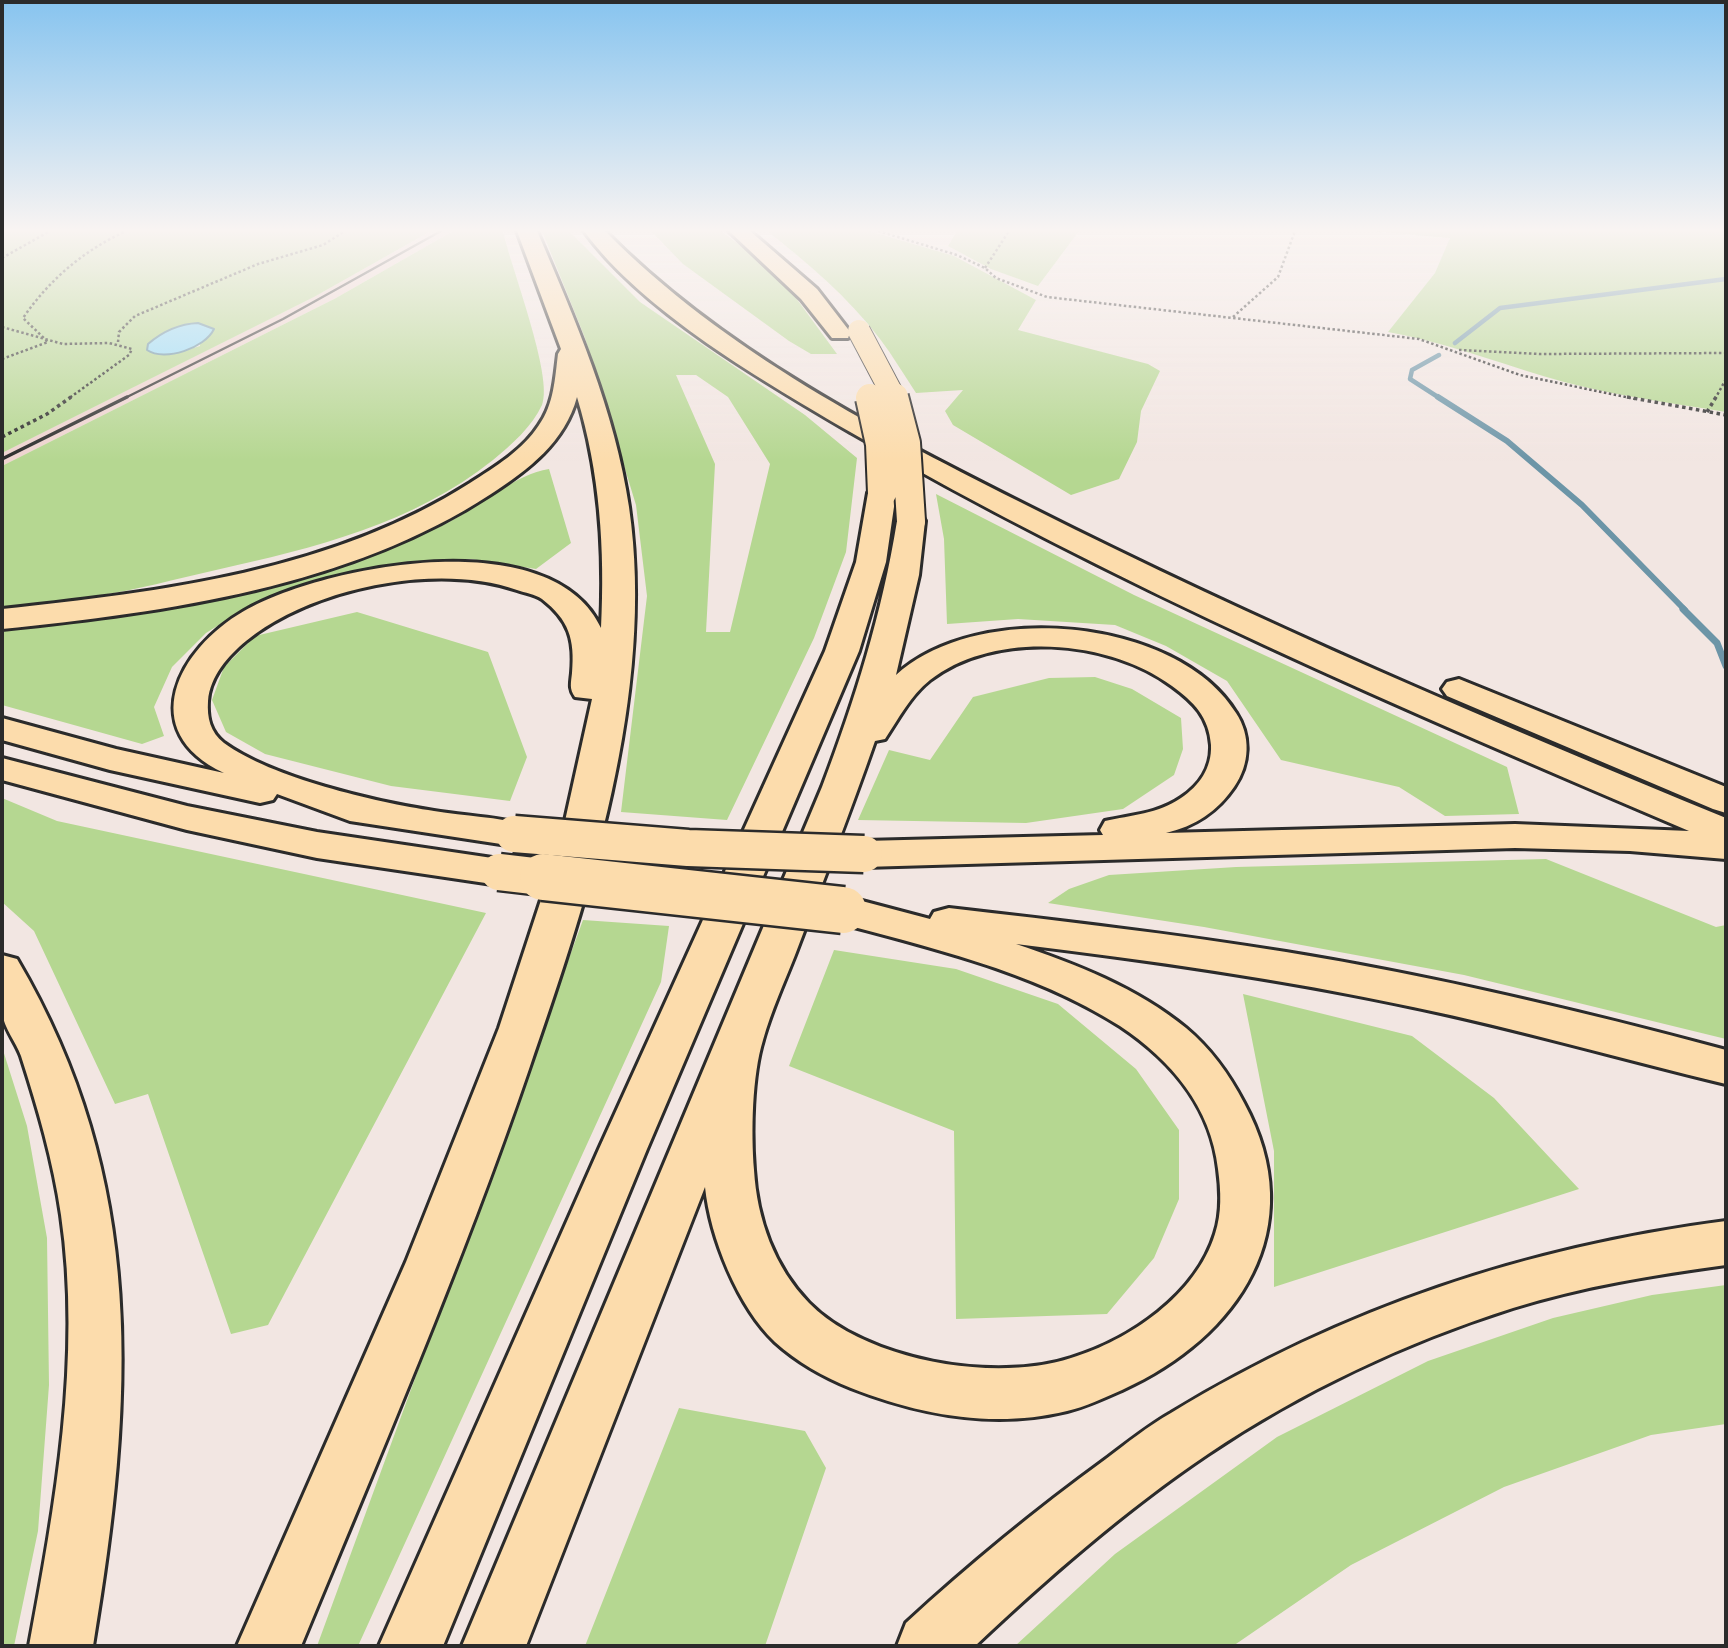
<!DOCTYPE html>
<html>
<head>
<meta charset="utf-8">
<style>
	body { margin:0 }
	#map { position:relative; width:1728px; height:1648px; overflow:hidden; background:#f2e6e2; font-family:Delius,sans-serif }
	canvas { display:block }
	.frame { position:absolute; inset:0; border:4px solid #2b2b2b; pointer-events:none }
</style>
</head>
<body>
<div id="map">
<canvas width="1728" height="1648"></canvas>
<div class="frame"></div>
</div>
<script>
const c = document.querySelector('canvas').getContext('2d');
c.lineJoin = 'round';
function fillPath(path, color) { c.fillStyle = color; c.fill(path, 'evenodd'); }
function trace(path, color, width, dash) { c.strokeStyle = color; c.lineWidth = width; c.lineCap = dash ? 'butt' : 'round'; c.setLineDash(dash || []); c.stroke(path); }
fillPath(new Path2D(`
	M431 231H453L336 298 2 466V453L314 297Z`), '#eed3cf');
fillPath(new Path2D(`
	M2 231H431L314 297 2 453ZM198 323 200 346 180 352 147 350 148 344C163 331 178 324 198 323Z
	M453 231H503C510 265 554 377 542 405 532 427 511 445 493 460 413 524 314 548 216 570 176 579 136 590 96 596 65 601 33 603 2 607V466L336 298Z
	M542 231H569L640 302 805 415 857 458 846 552 814 638 727 820 621 812 647 596 636 505 585 338ZM676 375H696L728 397 770 464 730 632H706L715 464Z
	M651 231H721L757 258 796 298 837 354H811L789 341 683 264Z
	M767 231H869L954 256 1036 300 1018 330 1148 364 1160 371 1141 411 1137 442 1119 479 1071 495 953 425 945 411 963 390 916 393C904 375 893 356 880 339 848 297 808 263 767 231Z
	M957 231H1079L1038 286 991 269 948 246Z
	M1371 231H1726V412C1666 402 1601 394 1543 376 1491 360 1442 342 1388 332L1435 273 1450 238Z
	M549 469 571 543 536 569 471 559 404 562 313 581 246 608 206 633 172 667 154 707 164 736 142 744 2 705 3 631C132 612 275 591 397 544 415 537 434 530 451 521 481 505 516 474 549 469Z
	M936 494 1134 595 1507 767 1519 814 1445 816 1399 787 1281 760 1227 681 1166 646 1115 625 1018 619 947 624 944 539Z
	M357 612 488 652 527 757 510 801 391 786 265 754 226 732 212 700 224 667 255 636Z
	M1095 677 1132 689 1181 718 1183 749 1174 775 1123 809 1026 823 858 820 889 750 930 760 973 697 1049 678Z
	M2 798 57 821 486 913 268 1325 231 1334 148 1094 115 1104 34 931 2 902Z
	M1546 859 1716 927 1726 925V1039L1464 975 1204 927 1048 903 1069 889 1109 875 1236 867Z
	M583 920 669 926 661 982 358 1646H317Z
	M834 950 956 969 1058 1004 1136 1069 1179 1130V1199L1154 1258 1107 1314 956 1319 954 1131 789 1066Z
	M1243 994 1412 1036 1494 1098 1579 1189 1274 1287V1151Z
	M2 1047 27 1126 47 1238 49 1385 38 1531 14 1646H2Z
	M1726 1285V1424L1651 1435 1504 1487 1351 1565 1233 1646H1015L1115 1554 1277 1437 1428 1361 1553 1318 1652 1295Z
	M679 1408 805 1431 826 1468 765 1646H585Z`), '#b5d791');
const water = new Path2D(`
	M198 323 214 329C205 348 165 362 147 350L148 344C163 331 178 324 198 323Z`);
fillPath(water, '#97dcf9');
trace(water, '#6c95a7', 2);
trace(new Path2D(`
	M1455 343 1500 308 1726 279
	M1439 355 1412 370 1410 379 1441 399`), '#6c95a7', 4.5);
trace(new Path2D(`
	M1438 397 1507 441 1582 505 1685 610`), '#6c95a7', 6);
trace(new Path2D(`
	M1683 609 1717 643 1726 666`), '#6c95a7', 7);
const highway = new Path2D(`
	M517 231H537C575 319 615 411 629 507 656 692 589 896 529 1069 462 1265 380 1455 301 1646H237L406 1262 499 1028 561 839 592 699 575 697C569 689 571 683 572 673 575 639 569 620 542 599 535 594 525 593 517 590 437 562 311 588 246 641 228 656 210 676 208 701 207 718 210 732 224 743 272 778 375 802 434 811 465 816 497 817 528 825L533 834 528 843 514 846 350 821 277 794 273 800 260 803 110 770 2 740V718L116 749 224 773C135 731 178 649 244 611 324 565 552 521 601 628 605 549 600 473 577 397 565 442 528 470 491 494 349 587 168 612 2 629V609C162 592 332 571 470 483 495 467 523 450 539 425 554 404 555 378 558 354L561 349Z
	M584 231H605C724 352 881 432 1032 508 1258 622 1492 722 1726 818V859L1630 851 1515 848 864 867 850 863 844 854 850 845 864 841 1103 835 1100 830 1105 821C1131 815 1158 814 1181 798 1199 786 1212 768 1211 745 1209 717 1194 702 1172 686 1109 639 994 630 930 680 910 696 899 718 885 739L875 741C850 813 822 884 795 955 784 983 771 1011 763 1040 752 1076 751 1132 754 1170 757 1219 774 1267 809 1303 866 1361 995 1383 1071 1358 1130 1340 1196 1295 1215 1234 1222 1213 1221 1191 1218 1169 1211 1107 1171 1060 1120 1026 1032 970 927 947 828 920L822 910 828 900 843 896 930 919 934 912 949 908C1062 921 1174 934 1286 952 1434 976 1581 1011 1726 1050V1084C1622 1059 1519 1029 1413 1007 1282 979 1149 960 1016 944 1076 964 1137 988 1186 1028 1211 1049 1229 1074 1244 1103 1312 1228 1239 1337 1122 1390 1104 1398 1085 1407 1067 1411 993 1429 920 1415 851 1388 824 1377 797 1362 775 1342 738 1307 710 1237 705 1187L526 1646H462L822 787C855 700 882 614 897 521L901 515 911 512 921 515 925 521 919 575 896 675C977 600 1177 617 1236 713 1251 736 1250 764 1234 787 1217 812 1195 826 1166 833L1515 824 1689 831C1405 710 1119 588 852 433 766 383 643 312 584 231Z
	M729 231H750L817 289 851 333 848 338H832L801 299Z
	M882 485 892 487 896 493 886 562 859 651 647 1149 443 1646H379L599 1149 825 651 856 562 868 493 872 487Z
	M1459 679 1726 787V813L1713 809 1447 696 1442 689 1447 682Z
	M2 758 187 806 317 832 499 859 513 863 519 872 513 881 499 885 317 858 187 830 2 780Z
	M2 955 17 959C148 1181 134 1401 93 1646H29C55 1506 82 1358 61 1215 53 1160 38 1109 21 1056 16 1042 4 1028 2 1013 0 995 1 973 2 955Z
	M1726 1221V1265C1654 1275 1583 1286 1513 1308 1406 1342 1302 1391 1208 1454 1126 1509 1047 1578 975 1646H897L906 1623C970 1564 1036 1510 1106 1459 1127 1443 1148 1426 1171 1413 1344 1308 1526 1247 1726 1221Z`);
trace(highway, '#2b2b2b', 6);
trace(new Path2D(`
	M878 231 957 255 985 268 996 278 1047 297 1419 339 1520 375 1635 399
	M2 258 50 231
	M985 268 1009 231
	M1233 317 1278 277 1295 231
	M2 327 63 344 109 343 132 349 129 355 68 399
	M118 342 119 332 135 316 258 264 323 245 345 231
	M1459 350 1540 354 1726 353
	M2 359 48 342 23 318C50 279 83 251 126 231
	M1715 399 1726 379`), '#2b2b2b', 2.5, [2.5, 2.5]);
trace(new Path2D(`
	M1627 397 1726 415
	M1707 412 1716 397
	M2 437 47 414 71 397`), '#2b2b2b', 3.5, [3.5, 3.5]);
fillPath(highway, '#fcdcac');
trace(new Path2D(`
	M123 399 283 319 441 231`), '#2b2b2b', 2.5);
trace(new Path2D(`
	M2 459 127 397`), '#2b2b2b', 3.5);
const highwayBridgeFar3 = new Path2D(`
	M859 331 895 399`);
const highwayBridgeFar2 = new Path2D(`
	M894 397 906 443 911 521
	M870 398 880 444 882 493`);
const highwayBridgeFar1 = new Path2D(`
	M514 834 688 848 864 854
	M499 872 559 879`);
const highwayBridge = new Path2D(`
	M543 877 843 910`);
trace(highwayBridgeFar3, '#2b2b2b', 24, []);
trace(highwayBridgeFar2, '#2b2b2b', 32, []);
trace(highwayBridgeFar1, '#2b2b2b', 41, []);
trace(highwayBridge, '#2b2b2b', 51, []);
trace(highwayBridgeFar3, '#fcdcac', 22);
trace(highwayBridgeFar2, '#fcdcac', 28);
trace(highwayBridgeFar1, '#fcdcac', 36);
trace(highwayBridge, '#fcdcac', 46);
const sky = c.createLinearGradient(0, 0, 0, 461);
sky.addColorStop(0, '#87c4ef');
sky.addColorStop(0.5, '#f9f4f2');
sky.addColorStop(1, '#f9f4f200');
c.fillStyle = sky;
c.fillRect(0, 0, 1728, 461);
</script>
</body>
</html>
